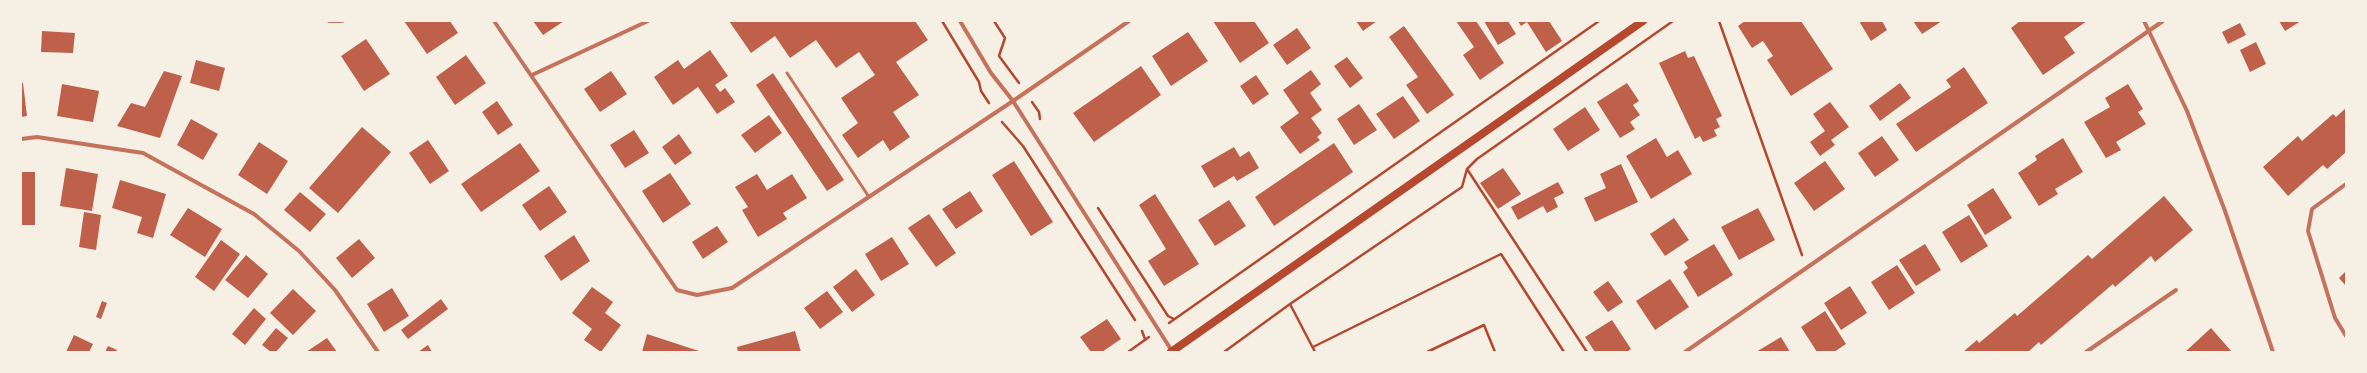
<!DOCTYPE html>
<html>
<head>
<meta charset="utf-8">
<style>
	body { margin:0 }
	#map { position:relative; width:2367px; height:373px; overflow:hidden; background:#f6efe4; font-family:Roboto,sans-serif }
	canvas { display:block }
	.frame { position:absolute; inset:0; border:22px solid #f6efe4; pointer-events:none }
</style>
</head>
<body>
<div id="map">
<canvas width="2367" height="373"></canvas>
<div class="frame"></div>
</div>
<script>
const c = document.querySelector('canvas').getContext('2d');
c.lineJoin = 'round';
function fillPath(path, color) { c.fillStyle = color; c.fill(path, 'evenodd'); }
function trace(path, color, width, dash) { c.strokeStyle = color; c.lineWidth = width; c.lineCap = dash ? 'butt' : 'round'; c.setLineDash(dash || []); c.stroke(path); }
fillPath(new Path2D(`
	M404 21H450L458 33 427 54Z
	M533 21H564L543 35Z
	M729 21H915L928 40 896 62 919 95 893 112 910 137 890 151 883 140 858 158 842 135 858 123 841 98 875 75 859 52 836 68 816 40 790 58 775 36 751 53Z
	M1213 21H1254L1269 43 1240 63Z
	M1356 21H1377L1363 31Z
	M1456 21H1476L1504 63 1480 80 1463 55 1474 47Z
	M1484 21H1508L1516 34 1498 45Z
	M1518 21H1549L1562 41 1546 52 1527 22 1521 26Z
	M1745 21H1801L1833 69 1791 96 1767 60 1773 56 1763 41 1752 48 1738 26Z
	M1859 21H1882L1887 30 1871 41Z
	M1913 21H1942L1922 34Z
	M2020 21H2087L2064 37 2075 53 2043 75 2011 28Z
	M2279 21H2301L2285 31Z
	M2240 23 2246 35 2228 44 2222 32Z
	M1404 26 1454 95 1427 114 1406 85 1418 77 1389 37Z
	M1297 28 1311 48 1287 65 1273 45Z
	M42 31 75 33 73 53 41 52Z
	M1188 32 1208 61 1171 86 1152 56Z
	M366 39 390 74 364 91 341 56Z
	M2256 42 2266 64 2250 72 2240 50Z
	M710 50 728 76 715 85 720 92 725 88 735 102 717 114 698 87 673 105 654 77 678 60 684 69Z
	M1685 51 1688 58 1694 56 1722 116 1716 119 1720 127 1714 130 1717 136 1703 142 1700 136 1695 139 1659 63Z
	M466 55 486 83 455 105 436 77Z
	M1347 57 1363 78 1350 88 1334 66Z
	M196 60 225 68 219 91 190 83Z
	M1141 66 1161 95 1094 142 1073 113Z
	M1964 67 1988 103 1916 152 1896 124 1951 87 1946 80Z
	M1311 70 1321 84 1310 93 1322 110 1311 118 1322 133 1317 137 1320 140 1300 154 1280 127 1299 113 1283 90Z
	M164 71 182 76 160 138 117 126 131 103 145 107Z
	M611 71 627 94 600 112 584 89Z
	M773 73 844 180 827 191 756 85Z
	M1256 75 1269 94 1253 105 1240 86Z
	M21 83H23L27 116 21 117Z
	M1627 83 1639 101 1633 105 1640 115 1630 122 1635 129 1620 138 1597 102Z
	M1900 83 1911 98 1880 121 1869 106Z
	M62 84 99 91 93 122 57 116Z
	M2128 84 2143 109 2138 112 2146 124 2116 142 2121 150 2106 158 2084 122 2110 107 2105 98Z
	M1403 96 1420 121 1394 139 1376 114Z
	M497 101 513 125 498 135 482 112Z
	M1830 102 1849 127 1831 140 1835 145 1820 156 1810 142 1825 131 1813 114Z
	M1359 104 1377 130 1354 145 1337 119Z
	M1585 107 1600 130 1568 151 1553 129Z
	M2346 108V152L2327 169 2323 165 2288 196 2263 167 2298 136 2302 141 2333 114 2336 117Z
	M769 115 782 133 755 153 741 135Z
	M191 119 218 134 203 160 177 145Z
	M362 127 391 152 338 213 309 188Z
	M634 130 649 153 625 168 610 145Z
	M679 134 692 153 675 165 662 147Z
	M1882 136 1899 160 1875 177 1858 153Z
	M1656 138 1667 157 1678 150 1692 174 1651 199 1626 156Z
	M2063 138 2083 172 2055 189 2058 194 2039 206 2018 173 2037 160 2035 156Z
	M428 140 449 171 430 184 409 153Z
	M259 142 288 161 267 194 238 175Z
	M520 143 540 171 481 212 461 184Z
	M1334 143 1353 172 1274 226 1255 197Z
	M1234 147 1240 157 1249 151 1259 168 1237 181 1234 176 1214 188 1201 166Z
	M1014 161 1053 222 1031 236 992 175Z
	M1825 161 1845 189 1814 211 1794 183Z
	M1621 164 1638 202 1595 222 1584 198 1606 188 1600 174Z
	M66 168 98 174 92 211 60 206Z
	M1503 168 1521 194 1498 209 1480 183Z
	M21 172H35V225H21Z
	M670 173 691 204 663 223 642 191Z
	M757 174 767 190 792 174 807 198 783 213 787 219 758 237 742 210 748 207 735 187Z
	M120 180 166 194 153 238 137 233 142 217 112 208Z
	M1558 182 1564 193 1554 198 1558 207 1547 213 1543 206 1518 220 1511 207Z
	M549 186 567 212 540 231 522 205Z
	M1993 188 2012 218 1985 235 1967 205Z
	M970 191 983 211 956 229 942 209Z
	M300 192 326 214 310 232 284 210Z
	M1155 194 1199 264 1164 286 1148 261 1166 249 1139 205Z
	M2164 196 2193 230 2155 262 2151 256 2115 287 2113 284 2041 345 2039 342 2028 352H1963L1977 340 1979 343 2015 313 2017 316 2088 255 2092 259Z
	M1229 200 1246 226 1215 246 1198 220Z
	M188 208 222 229 205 257 170 235Z
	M1758 208 1775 240 1739 260 1721 227Z
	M84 212 101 215 96 250 79 247Z
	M929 214 956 253 936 267 908 228Z
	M1969 215 1988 246 1961 263 1942 232Z
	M1674 218 1689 240 1665 256 1650 234Z
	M717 226 728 242 703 259 692 242Z
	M574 235 590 261 561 281 544 256Z
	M892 237 909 264 881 281 865 254Z
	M359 239 375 258 352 278 336 258Z
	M221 240 240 254 214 291 195 277Z
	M1714 244 1733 275 1698 297 1683 272 1688 268 1684 262Z
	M1925 244 1941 270 1916 286 1899 260Z
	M246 255 268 274 248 298 225 280Z
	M1897 265 1915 293 1889 310 1871 282Z
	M856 269 875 295 852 312 833 287Z
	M2346 271V286L2339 278Z
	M1670 279 1689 307 1655 330 1636 301Z
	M1608 281 1623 302 1608 312 1593 292Z
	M1850 286 1867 313 1841 330 1824 303Z
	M592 287 613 302 605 313 621 325 601 352 584 340 592 329 572 313Z
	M392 288 409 316 384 332 367 304Z
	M293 289 316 311 293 335 270 313Z
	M827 291 843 312 820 329 804 308Z
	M441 299 448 309 408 339 401 330Z
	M102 301 107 303 101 319 96 317Z
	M254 308 266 319 245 345 232 334Z
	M1825 311 1846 344 1834 352H1817L1801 327Z
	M1107 319 1121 339 1102 352H1091L1080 337Z
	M1612 320 1631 349 1627 352H1595L1585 337Z
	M276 328 288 338 276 352H271L262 345Z
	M2211 328 2232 352H2185Z
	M795 331 801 352H738L737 347Z
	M647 334 702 352H642Z
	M74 335 93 344 89 352H66Z
	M1781 337 1790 352H1756Z
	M327 338 337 352H306Z
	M428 345 432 352H418Z
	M108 346 117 350 116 352H105Z`), '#bf614a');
trace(new Path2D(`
	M942 21 979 82 981 91 989 103
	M994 21 1005 38 999 56 1019 83
	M1719 21 1802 255
	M1032 102 1039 112 1040 119
	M1002 122 1023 146 1135 320
	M1467 169 1587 352
	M1098 208 1168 316 1174 319
	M1290 304 1315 352
	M1169 323 1599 21
	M1142 331 1145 339
	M1313 347 1501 254 1564 352
	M1128 352 1149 337
	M1224 352 1290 304 1462 187 1467 169 1477 159 1673 21
	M1427 352 1484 325 1495 352`), '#b5482f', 2.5);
trace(new Path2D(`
	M787 73 869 197`), '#c5725c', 3);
trace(new Path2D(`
	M329 21H342
	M494 21 677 290 697 295 732 288 1013 101 1129 21
	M960 21 991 73 1013 101 1172 351
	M2144 21 2187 111 2225 211 2273 352
	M532 75 648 21
	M21 139 37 137 143 153 254 214 299 251 335 290 378 352
	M2346 184 2312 209 2308 231 2335 318 2346 336
	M1685 352 2163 21
	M2086 352 2176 290`), '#c5725c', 4);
trace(new Path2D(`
	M1171 352 1643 21`), '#b5482f', 8);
</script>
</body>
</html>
